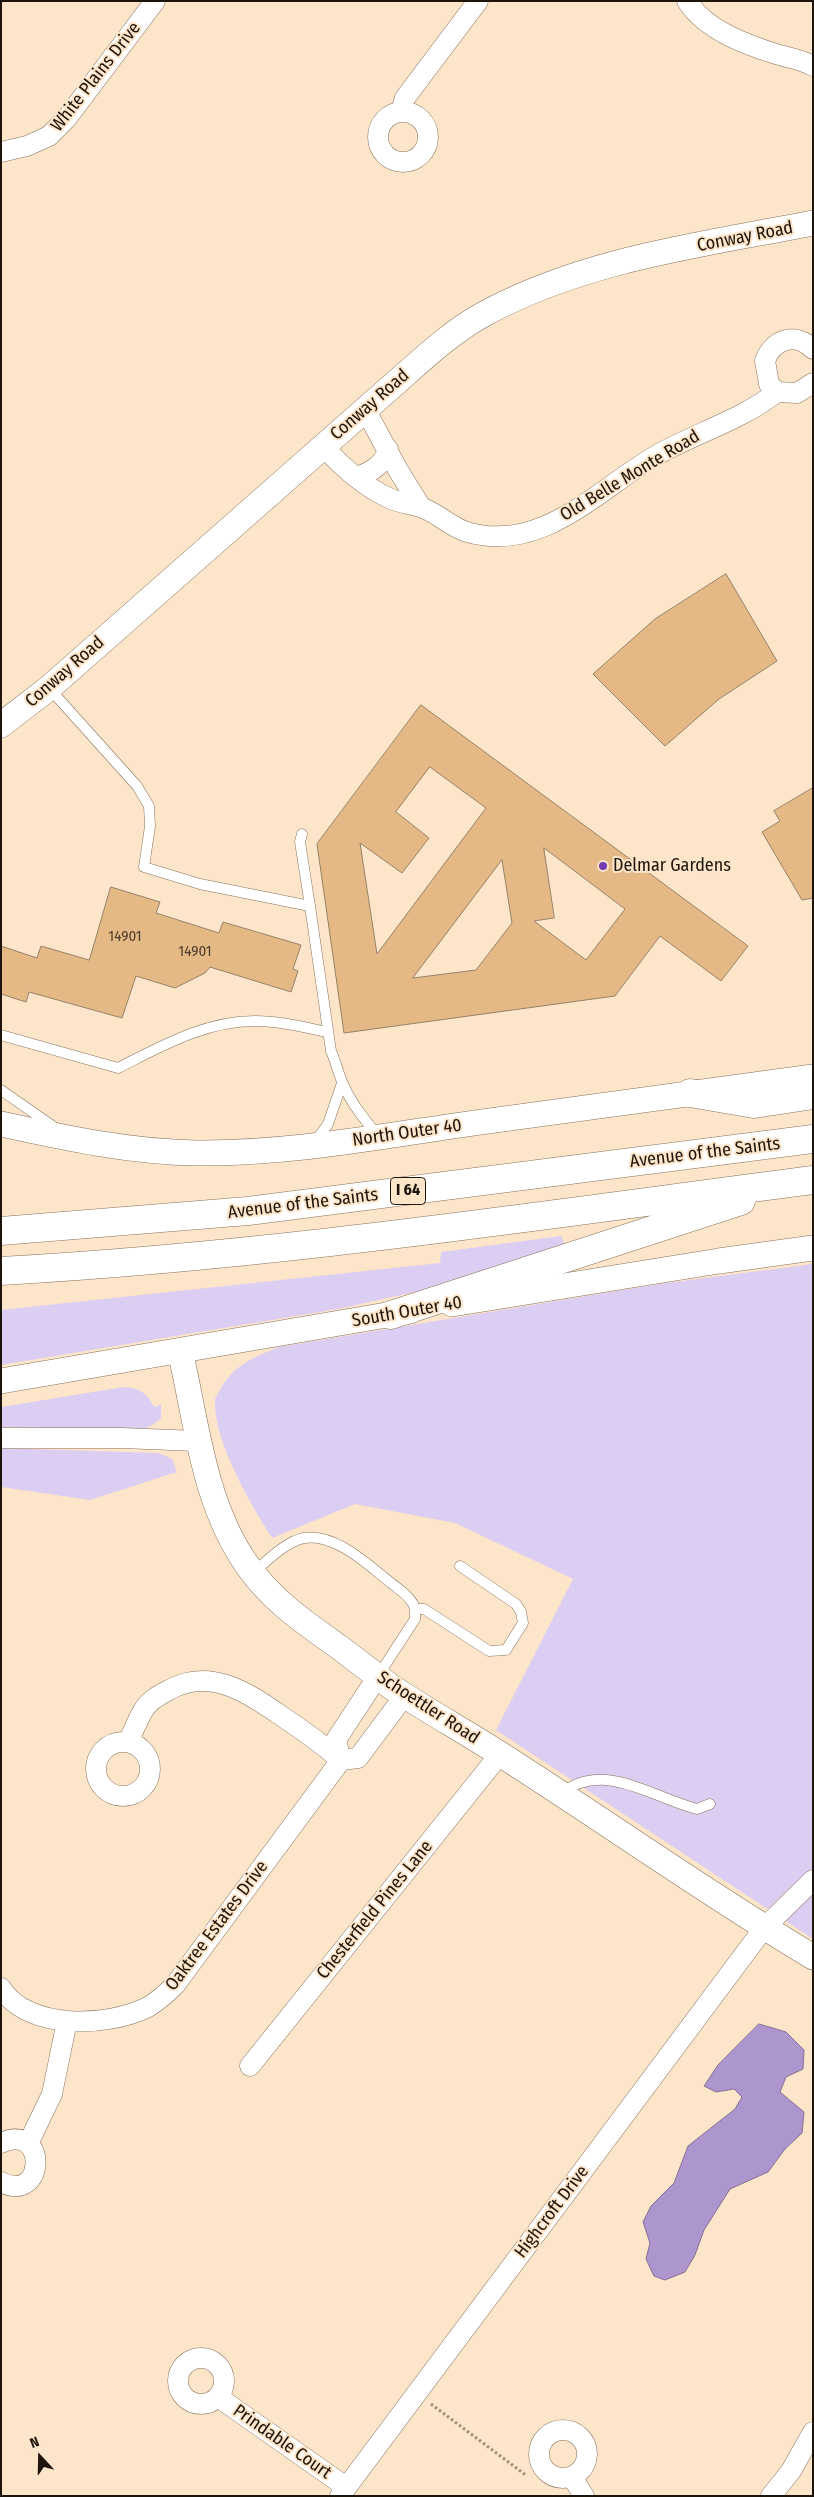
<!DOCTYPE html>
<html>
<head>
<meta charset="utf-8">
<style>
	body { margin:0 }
	#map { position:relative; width:814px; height:2497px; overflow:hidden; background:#fde5ca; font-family:"Fira Sans Condensed",sans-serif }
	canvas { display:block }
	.frame { position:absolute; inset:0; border:2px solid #1d140b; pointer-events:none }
	.north { position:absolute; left:15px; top:2432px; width:50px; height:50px; -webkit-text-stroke:4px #fde5ca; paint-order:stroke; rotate:339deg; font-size:14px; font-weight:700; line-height:20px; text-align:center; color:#1d140b }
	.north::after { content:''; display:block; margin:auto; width:18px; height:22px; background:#1d140b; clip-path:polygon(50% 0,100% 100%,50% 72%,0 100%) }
</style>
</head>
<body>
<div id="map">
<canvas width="814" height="2497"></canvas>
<div class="frame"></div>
<div class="north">N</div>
</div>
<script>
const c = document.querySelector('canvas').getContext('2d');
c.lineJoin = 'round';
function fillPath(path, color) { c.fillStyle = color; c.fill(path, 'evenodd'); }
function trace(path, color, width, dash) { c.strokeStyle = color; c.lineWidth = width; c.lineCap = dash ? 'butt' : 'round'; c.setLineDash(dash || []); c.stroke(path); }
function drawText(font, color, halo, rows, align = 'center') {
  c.font = font + ' "Fira Sans Condensed",sans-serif'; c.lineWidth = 4; c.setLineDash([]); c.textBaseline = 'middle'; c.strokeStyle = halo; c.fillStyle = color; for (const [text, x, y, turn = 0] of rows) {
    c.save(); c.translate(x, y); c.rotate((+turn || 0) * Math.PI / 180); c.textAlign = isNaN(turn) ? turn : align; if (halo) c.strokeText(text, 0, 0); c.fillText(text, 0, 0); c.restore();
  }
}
fillPath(new Path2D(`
	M561 1236 566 1247 419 1291 338 1309 1 1365V1310L440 1263 441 1252Z
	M813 1264V1939L496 1730 573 1579 455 1523 355 1504 272 1538C251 1505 213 1440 215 1401 215 1397 219 1392 221 1388 234 1365 256 1356 279 1347L659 1284Z
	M124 1387C141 1389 146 1392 154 1407L161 1404V1418C152 1427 145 1429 132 1430L1 1427V1407Z
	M1 1448 159 1453 172 1459 177 1472 90 1500 1 1487Z`), '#dccdf3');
const water = new Path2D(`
	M759 2024 786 2032 804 2050 803 2069 786 2077 780 2092 804 2112 802 2133 785 2149 768 2172 730 2189 704 2230 695 2255 685 2272 665 2280 654 2276 646 2259 650 2243 643 2222 651 2206 674 2183 688 2146 735 2109 742 2097 734 2089 716 2092 704 2086 718 2065Z`);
fillPath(water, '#ad96ce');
trace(water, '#826f94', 1);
const building = new Path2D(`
	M726 574 777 661 719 699 665 746 593 674 655 619Z
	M421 705 748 946 721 981 660 936 615 996 344 1033 317 844ZM430 767 486 808 377 954 360 843 402 873 429 838 396 812ZM544 848 625 909 586 960 534 921 554 918ZM502 860 512 923 476 970 413 978Z
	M813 788V898L802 900 762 832 780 821 774 811Z
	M111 887 160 902 156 913 219 933 223 922 301 945 293 969 298 971 291 992 210 967 205 973 175 988 136 976 122 1018 29 992 26 1002 1 994V946L37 958 41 946 89 960Z`);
fillPath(building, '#e4b986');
trace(building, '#968168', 1);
const service = new Path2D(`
	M49 688 137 786 149 806 150 826 144 867 200 884 310 906 300 842 302 834
	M310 906 331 1051C336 1062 338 1073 343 1084 351 1103 365 1120 378 1136
	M1 1035 118 1068C162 1046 205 1021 255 1021 279 1021 303 1027 327 1032
	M1 1090 54 1127
	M315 1142 328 1124 342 1083
	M254 1572C268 1560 285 1542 304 1538 336 1533 368 1565 391 1583 397 1588 407 1594 411 1601 416 1606 415 1612 415 1619L378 1676
	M416 1609H424L489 1651 506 1650 523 1623 521 1612 516 1604 460 1566
	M562 1793C604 1760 653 1798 697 1809L710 1804`);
const minor = new Path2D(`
	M687 1C706 30 744 44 776 54 789 58 801 59 813 66
	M378 137a25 25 0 1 1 50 0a25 25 0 1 1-50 0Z
	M401 112 405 98 478 1
	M1 152 27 146 49 136 67 118 155 1
	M813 349C795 331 772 340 765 361L769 384 777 392 797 393 813 383
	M365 409 398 470 421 507
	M323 446C342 467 364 487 391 499 400 503 411 504 420 507 437 512 450 527 467 532 542 554 598 489 657 455 696 433 741 420 777 392
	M356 477C370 473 385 464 388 449
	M1 1438H122L197 1441
	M128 1742C133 1732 137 1721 143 1711 148 1701 159 1695 169 1690 209 1667 247 1692 280 1715 301 1729 322 1744 341 1760
	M96 1769a27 27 0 1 1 54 0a27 27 0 1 1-54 0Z
	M341 1760 336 1740 378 1676
	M1 1988C28 2031 108 2027 148 2007 158 2001 167 1993 175 1985L341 1760 358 1758 405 1695
	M250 2066 500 1754
	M1 2143C48 2121 46 2205 1 2182
	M28 2144 52 2094 67 2021
	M178 2381a23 23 0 1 1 46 0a23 23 0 1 1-46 0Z
	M218 2397 346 2487
	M539 2454a24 24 0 1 1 48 0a24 24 0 1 1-48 0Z
	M572 2477 584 2496
	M340 2496 764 1928 813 1880
	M771 2496 791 2471 813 2432`);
const tertiary = new Path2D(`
	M1 725 49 688 400 379C426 356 453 331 484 314 585 259 701 245 813 223
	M1 1124C65 1138 130 1152 196 1153 289 1154 383 1136 474 1123 587 1107 700 1092 813 1077
	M452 1304 719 1261 813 1248
	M180 1351C197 1423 203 1502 247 1565 271 1600 305 1623 339 1647 356 1660 373 1673 390 1686 426 1710 464 1731 500 1754 605 1821 706 1893 813 1957
	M1 1381 410 1311`);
const motorway = new Path2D(`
	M690 1093 754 1104 813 1095
	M1 1231 248 1211 813 1139
	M1 1271C273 1256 543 1215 813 1180
	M391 1315 741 1201`);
trace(service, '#867159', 11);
trace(minor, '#867159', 21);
trace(tertiary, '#867159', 26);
trace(motorway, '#867159', 29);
trace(new Path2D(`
	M431 2404 527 2476`), '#a18f7b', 3, [2.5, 2.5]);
trace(service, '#fff', 10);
trace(minor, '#fff', 20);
trace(tertiary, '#fff', 25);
trace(motorway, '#fff', 28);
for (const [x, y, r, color] of [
	[603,866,5,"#7439af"]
]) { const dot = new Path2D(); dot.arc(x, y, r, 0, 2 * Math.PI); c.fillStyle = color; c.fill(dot); trace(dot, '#fde5ca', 2); }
drawText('15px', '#4f3d2a', null, [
	["14901",125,937],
	["14901",195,952]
]);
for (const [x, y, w] of [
	[408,1191,35]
]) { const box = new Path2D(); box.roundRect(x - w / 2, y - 13.5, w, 27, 4); c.fillStyle = '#fde5ca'; c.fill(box); trace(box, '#1d140b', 1); }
drawText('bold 16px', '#1d140b', null, [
	["I 64",408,1191]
]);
drawText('18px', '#1d140b', '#fde5ca', [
	["White Plains Drive",96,77,-52],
	["Conway Road",745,237,-11],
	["Conway Road",370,405,-41],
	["Old Belle Monte Road",630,476,-31],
	["Conway Road",65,672,-41],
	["North Outer 40",407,1133,-8],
	["Avenue of the Saints",705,1153,-7],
	["Avenue of the Saints",303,1204,-7],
	["South Outer 40",407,1312,-10],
	["Schoettler Road",428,1708,33],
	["Chesterfield Pines Lane",375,1910,-51],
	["Oaktree Estates Drive",217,1926,-53],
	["Highcroft Drive",552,2212,-53],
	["Prindable Court",282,2442,35]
]);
drawText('18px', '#1d140b', '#fde5ca', [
	["Delmar Gardens",613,866]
], 'left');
</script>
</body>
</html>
